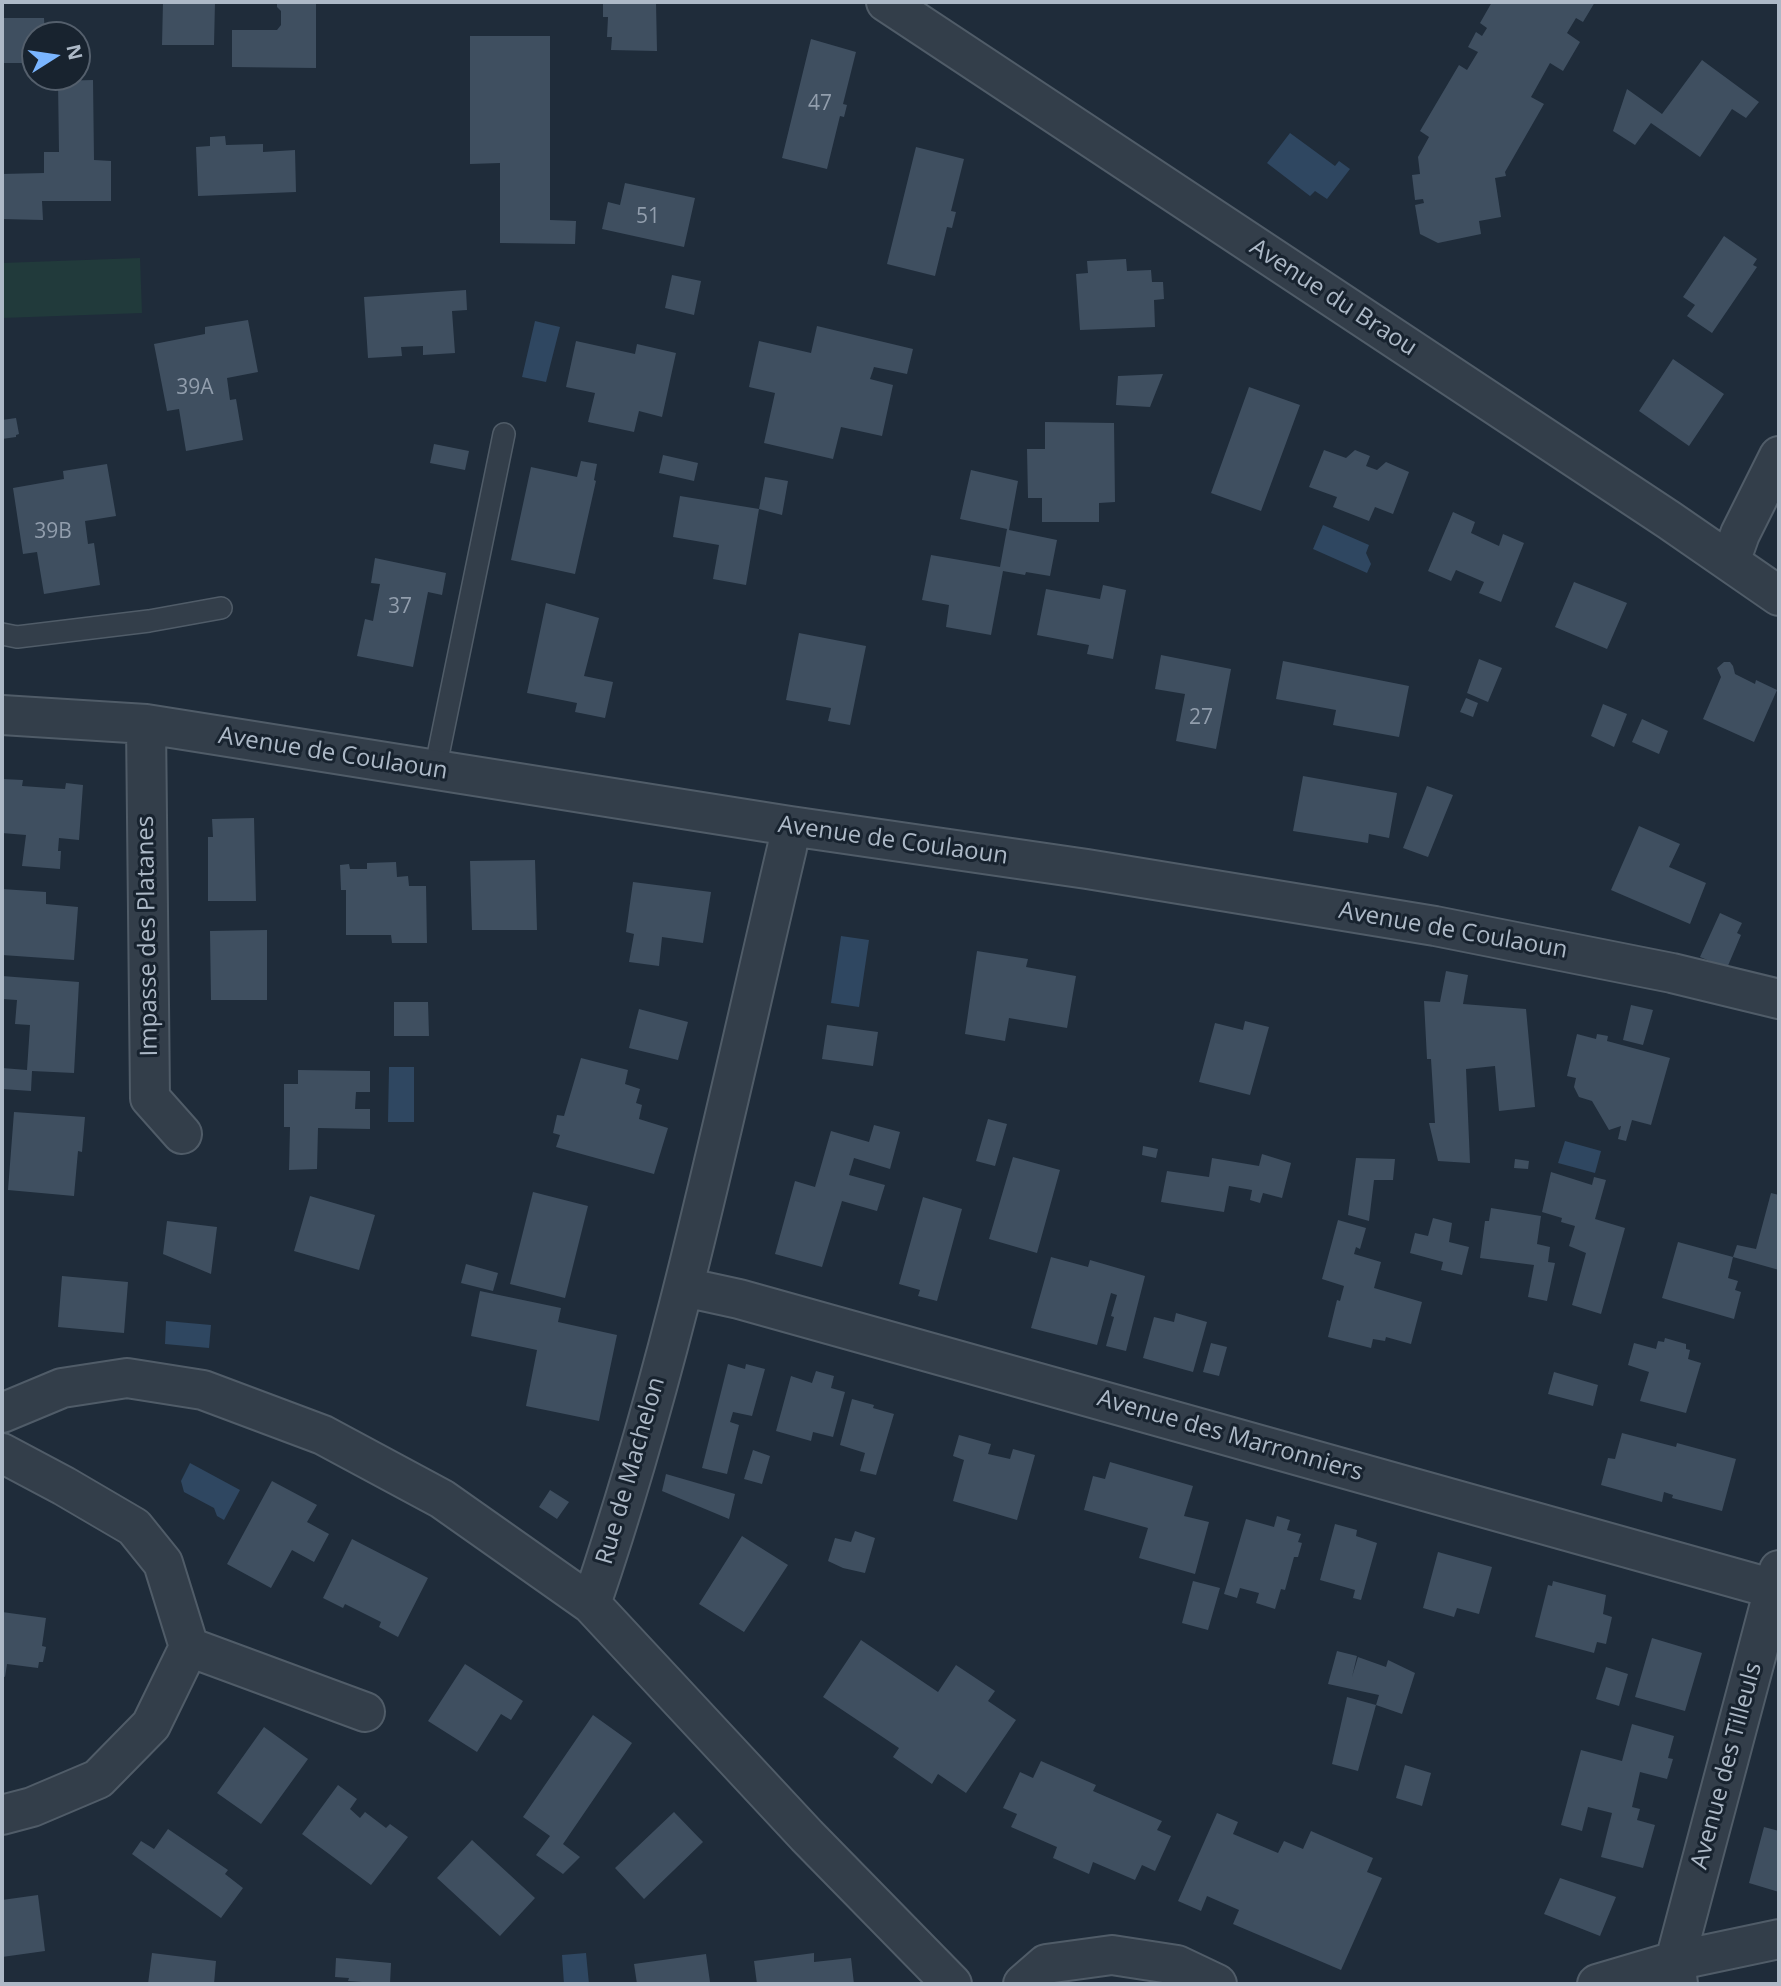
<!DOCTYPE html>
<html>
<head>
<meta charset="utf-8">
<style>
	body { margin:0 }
	#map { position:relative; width:1781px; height:1986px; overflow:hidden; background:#1f2c3a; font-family:"Open Sans",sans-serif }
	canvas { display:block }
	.frame { position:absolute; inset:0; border:4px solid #adb9c7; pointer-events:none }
	.north { position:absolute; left:21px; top:21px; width:70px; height:70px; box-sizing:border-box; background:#18232f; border:2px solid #545f6c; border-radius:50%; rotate:78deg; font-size:19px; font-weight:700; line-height:28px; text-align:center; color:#adb9c7 }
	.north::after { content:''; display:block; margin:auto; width:24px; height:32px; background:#7ab5ff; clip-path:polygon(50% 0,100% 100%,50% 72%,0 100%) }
</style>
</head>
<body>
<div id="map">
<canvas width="1781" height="1986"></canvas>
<div class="frame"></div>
<div class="north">N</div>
</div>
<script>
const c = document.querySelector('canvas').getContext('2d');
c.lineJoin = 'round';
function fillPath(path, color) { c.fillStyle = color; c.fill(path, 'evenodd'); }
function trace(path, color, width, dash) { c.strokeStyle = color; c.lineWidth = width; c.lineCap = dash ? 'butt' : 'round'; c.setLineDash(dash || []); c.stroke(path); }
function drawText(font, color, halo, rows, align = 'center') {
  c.font = font + ' "Open Sans",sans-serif'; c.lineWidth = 6; c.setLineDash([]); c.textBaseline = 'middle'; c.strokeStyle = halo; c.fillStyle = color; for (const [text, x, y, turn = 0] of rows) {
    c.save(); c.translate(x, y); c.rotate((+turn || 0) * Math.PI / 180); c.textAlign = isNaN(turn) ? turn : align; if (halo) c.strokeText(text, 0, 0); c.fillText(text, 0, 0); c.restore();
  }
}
fillPath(new Path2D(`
	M140 258 142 313 2 318V263Z`), '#213a3b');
fillPath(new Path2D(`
	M1290 133 1335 166 1339 161 1350 169 1327 199 1315 191 1310 196 1267 163Z
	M535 321 560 327 546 382 522 377Z
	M1323 525 1369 545 1366 553 1371 564 1367 573 1313 549Z
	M841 936 869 940 859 1007 831 1003Z
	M389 1067H414V1122H388Z
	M1565 1141 1601 1151 1595 1173 1558 1163Z
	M166 1321 211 1325 209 1348 165 1344Z
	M190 1463 240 1490 224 1520 217 1516 214 1508 184 1492 181 1481Z
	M586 1953 589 1984H564L562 1955Z`), '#2f4761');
fillPath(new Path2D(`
	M163 2H215L214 45H162Z
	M277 2H316V68L232 67V30H277L281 25V11L277 7Z
	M603 2H656L657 51 611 50 612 37H607L608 17H603Z
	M1492 2H1595L1583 22 1576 18 1567 33 1580 42 1563 71 1550 63 1531 97 1544 104 1505 172 1506 176 1495 178 1501 217 1479 221 1481 234 1438 243 1420 234 1415 205 1424 203 1423 199 1415 200 1412 175 1420 174 1418 157 1429 137 1420 131 1459 65 1467 70 1478 52 1468 47 1476 32 1482 36 1487 28 1480 23Z
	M2 18H44L45 35H35V63H2Z
	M470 36H550V220L576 221 575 244 500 243V163L470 164Z
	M811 39 856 52 843 104 847 105 844 117 840 116 827 169 782 158Z
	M1702 60 1759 102 1746 118 1732 109 1700 157 1651 123 1635 145 1613 131 1627 89 1662 114Z
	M93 80 94 160 111 161V201H42L43 220 2 219V174L44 173V152H59L58 81Z
	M225 136 226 145 263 144V152L295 150 296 192 198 196 196 147 210 146V137Z
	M916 147 964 159 951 211 956 212 952 228 947 227 935 276 887 264Z
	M625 183 695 198 684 247 602 229 608 202 620 205Z
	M1724 236 1757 259 1753 265 1757 267 1712 333 1687 316 1695 305 1683 297Z
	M1126 259 1127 271 1151 270 1152 282H1163L1164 299 1154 300 1155 327 1080 330 1076 274 1088 273 1087 261Z
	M672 275 701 281 694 315 665 308Z
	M466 290 467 310 452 311 455 353 423 355V346L401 347 402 356 368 358 364 297Z
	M248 320 258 372 227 378 230 400 236 399 243 440 186 451 179 409 167 411 154 344 205 334V327Z
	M817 326 913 349 907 374 874 367 870 379 893 385 882 436 841 427 833 459 764 443 775 393 749 387 759 341 811 353Z
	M576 341 635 354 637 344 676 353 662 417 639 411 634 432 588 422 595 393 566 387Z
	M1673 359 1724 394 1689 446 1639 411Z
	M1163 374 1150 407 1116 405 1118 376Z
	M1249 387 1300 405 1261 511 1211 493Z
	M16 418 19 434 16 435V437L2 439V420Z
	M1045 422 1114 423 1115 502 1099 503V522H1042V498H1028L1027 449H1045Z
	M434 444 469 451 465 470 430 463Z
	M1324 450 1346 458 1355 450 1370 456 1366 466 1377 470 1386 462 1409 472 1393 514 1375 507 1369 521 1333 507 1337 497 1309 487Z
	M663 455 698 463 694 481 659 473Z
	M581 461 597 464 594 480 596 481 575 574 511 560 531 467 577 477Z
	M107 464 116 516 85 521 88 544 94 543 100 585 44 594 37 552 23 554 13 488 64 479 63 471Z
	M971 470 1018 481 1009 530 1057 540 1050 576 1026 572 1025 575 1003 571 991 635 946 627 949 605 922 600 931 555 1000 567 1007 529 960 519Z
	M765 477 788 481 782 515 759 509 746 585 713 579 719 545 673 537 680 496 759 509Z
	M1453 512 1475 522 1471 533 1499 546 1503 534 1524 543 1501 602 1479 593 1484 582 1456 570 1451 581 1428 571Z
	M375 558 446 573 442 595 428 592 413 667 357 656 365 619 373 621 380 584 371 583Z
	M1574 582 1627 603 1607 649 1555 627Z
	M1103 585 1126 590 1113 659 1087 654 1089 645 1037 635 1046 589 1100 599Z
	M546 603 599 618 584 676 613 682 605 718 575 712 577 703 527 693Z
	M799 633 866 646 850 725 828 721 831 708 786 700Z
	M1161 655 1231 669 1216 749 1176 741 1185 694 1155 689Z
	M1479 659 1502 668 1488 702 1467 693Z
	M1283 661 1409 686 1399 737 1333 725 1336 710 1276 699Z
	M1724 662H1730L1733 666 1735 674 1755 684 1756 680 1777 690 1754 742 1703 719 1721 677 1717 668Z
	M1466 698 1478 703 1473 717 1460 712Z
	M1603 704 1627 714 1614 747 1591 736Z
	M1642 719 1668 731 1659 754 1632 742Z
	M1303 776 1397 793 1389 838 1369 834 1368 843 1293 831Z
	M2 779 23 780 22 786 65 789 66 783 83 785 79 840 59 838 58 851H61L60 869 22 866 26 835 2 833Z
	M1427 786 1453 795 1428 857 1403 848Z
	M254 818 256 901H208V837H213L212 819Z
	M1639 826 1680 844 1669 867 1706 883 1690 924 1611 890Z
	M535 860 537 930H472L470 861Z
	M396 862 397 877 408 876 409 886H426L427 943H392L391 935H346V890H341L340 865 349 864 350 869H367V863Z
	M633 882 711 892 703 943 662 937 659 966 629 962 634 934 626 932Z
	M2 889 46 892V904L78 907 74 960 2 955Z
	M1720 913 1742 923 1737 933 1741 935 1727 968 1700 957Z
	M267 930V1000H211L210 931Z
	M977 951 1028 959 1026 967 1076 976 1067 1028 1009 1018 1005 1041 965 1034Z
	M1446 971 1468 975 1463 1004 1526 1009 1535 1107 1499 1111 1495 1066 1466 1069 1470 1163 1438 1161 1429 1123H1435L1431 1059H1427L1424 1001 1440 1002Z
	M2 976 79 982 74 1073 32 1071 31 1091 2 1089V1068L27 1070 30 1025 15 1024 17 1000 2 999Z
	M394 1002H428L429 1036H394Z
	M1631 1005 1653 1010 1643 1045 1623 1040Z
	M639 1009 688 1022 678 1060 629 1048Z
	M1245 1021 1269 1027 1250 1095 1199 1082 1215 1023 1243 1030Z
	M827 1025 878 1032 873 1066 822 1059Z
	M1577 1034 1596 1039 1597 1034 1608 1036 1607 1041 1670 1058 1651 1125 1632 1120 1626 1141 1618 1139 1621 1126 1609 1130 1592 1101 1579 1097 1574 1087 1576 1078 1567 1076Z
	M581 1058 628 1070 625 1084 640 1089 636 1103 642 1105 639 1119 668 1128 654 1174 556 1147 560 1135 553 1133 557 1115 564 1116Z
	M298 1070 370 1071V1092H356L355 1109H370V1129L318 1128 317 1169 289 1170 290 1127H284V1084H298Z
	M14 1112 85 1117 82 1152 78 1151 74 1196 8 1190Z
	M988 1119 1007 1124 995 1166 976 1161Z
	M874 1125 900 1132 890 1169 854 1158 849 1175 885 1185 877 1211 842 1201 822 1267 775 1254 795 1181 815 1187 831 1131 869 1142Z
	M1143 1146 1158 1149 1156 1158 1142 1155Z
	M1262 1154 1291 1163 1282 1198 1263 1193 1260 1203 1250 1200 1252 1190 1229 1186 1224 1212 1161 1202 1167 1171 1209 1177 1212 1158 1259 1166Z
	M1013 1157 1060 1170 1037 1253 989 1239Z
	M1356 1158 1395 1159 1393 1180H1374L1369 1221 1348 1215Z
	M1515 1159 1529 1161 1528 1169 1514 1168Z
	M1551 1172 1592 1185 1594 1177 1606 1180 1595 1219 1625 1228 1601 1314 1572 1305 1586 1253 1569 1246 1575 1226 1561 1222 1562 1218 1542 1212Z
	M533 1192 588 1206 565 1298 510 1284Z
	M1771 1193 1779 1195V1270L1733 1257 1737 1245 1756 1249Z
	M310 1196 375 1215 359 1270 294 1251Z
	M923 1197 962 1209 937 1301 918 1296 920 1290 899 1284Z
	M1491 1208 1541 1216 1537 1244 1550 1247 1548 1262 1555 1263 1547 1301 1528 1297 1534 1265 1480 1258 1485 1221H1489Z
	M1433 1218 1452 1223 1449 1242 1469 1247 1462 1275 1441 1270 1443 1262 1410 1253 1415 1233 1428 1236Z
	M1338 1220 1366 1228 1360 1249 1356 1247 1354 1254 1381 1262 1374 1288 1422 1302 1411 1344 1386 1337 1385 1341 1373 1339 1371 1348 1328 1337 1337 1300 1340 1301 1344 1286 1322 1279Z
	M167 1221 217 1227 211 1274 163 1254Z
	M1678 1242 1733 1257 1728 1278 1738 1281 1735 1290 1741 1292 1734 1319 1662 1298Z
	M1051 1257 1088 1267 1090 1260 1145 1276 1126 1351 1106 1346 1114 1317 1111 1316 1117 1295 1111 1293 1097 1345 1031 1328Z
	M466 1264 498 1273 493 1291 461 1283Z
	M62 1276 128 1282 124 1333 58 1327Z
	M480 1291 561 1308 558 1322 617 1335 599 1421 526 1406 537 1350 471 1336Z
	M1176 1313 1207 1322 1193 1372 1143 1358 1154 1317 1174 1322Z
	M1665 1338 1686 1344V1349L1690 1350 1688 1359 1701 1363 1686 1413 1640 1401 1649 1372 1628 1365 1634 1343 1656 1349 1658 1341 1664 1342Z
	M1211 1343 1227 1347 1219 1376 1203 1372Z
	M728 1364 745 1369 746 1364 765 1369 752 1416 733 1412 730 1422 739 1425 727 1474 702 1468Z
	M816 1371 834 1376 831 1388 845 1392 833 1437 813 1432 811 1441 776 1431 791 1376 812 1383Z
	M1554 1372 1598 1385 1593 1406 1548 1394Z
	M852 1399 874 1405 873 1408 894 1414 876 1475 860 1471 865 1453 840 1445Z
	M1622 1433 1676 1447 1677 1443 1736 1459 1722 1511 1672 1498 1673 1495 1664 1492 1662 1502 1601 1485 1608 1458 1615 1459Z
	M959 1435 991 1444 988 1454 1010 1459 1013 1449 1035 1455 1017 1520 953 1501 964 1460 953 1456Z
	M753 1450 770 1456 762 1484 744 1479Z
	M1110 1462 1193 1486 1184 1516 1209 1522 1195 1574 1139 1558 1148 1528 1084 1510 1093 1476 1105 1479Z
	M666 1474 735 1494 729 1519 662 1491Z
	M272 1481 317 1505 307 1522 329 1534 314 1562 292 1550 271 1588 227 1564Z
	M550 1490 569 1502 557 1519 539 1507Z
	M1277 1516 1290 1520 1287 1530 1301 1534 1298 1542 1302 1543 1298 1557H1294L1285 1590 1281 1589 1275 1609 1256 1603 1259 1593 1240 1588 1237 1598 1224 1594 1246 1519 1274 1527Z
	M1335 1524 1357 1530 1356 1536 1377 1543 1361 1600 1353 1598 1355 1590 1320 1580Z
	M855 1531 875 1538 865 1573 843 1568 828 1561 835 1538 851 1542Z
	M742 1536 788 1565 744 1632 699 1604Z
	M352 1539 428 1578 398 1637 379 1627 381 1622 345 1604 343 1608 323 1598Z
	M1438 1552 1492 1567 1479 1614 1457 1608 1454 1617 1423 1608Z
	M1193 1581 1220 1588 1208 1630 1182 1623Z
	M1553 1581 1606 1595 1603 1614 1612 1617 1606 1644 1597 1642 1594 1653 1535 1637 1548 1585 1552 1586Z
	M2 1612 46 1618 42 1646 46 1647 43 1662H39L38 1668 7 1664 5 1677 2 1676Z
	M1652 1638 1702 1653 1685 1711 1635 1697Z
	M861 1640 938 1692 956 1665 995 1691 988 1701 1016 1720 966 1793 938 1774 932 1784 893 1757 899 1748 823 1697Z
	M1337 1651 1357 1656 1352 1677 1358 1657 1386 1667 1388 1660 1415 1673 1402 1714 1376 1705 1358 1771 1332 1764 1347 1697 1376 1705 1379 1695 1328 1684Z
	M465 1664 523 1701 511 1720 501 1714 477 1752 428 1721Z
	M1606 1667 1628 1674 1619 1706 1596 1699Z
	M593 1715 632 1743 563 1844 580 1857 563 1874 536 1855 550 1836 523 1817Z
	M1632 1724 1674 1736 1668 1758 1673 1759 1667 1779 1640 1772 1632 1807 1640 1809 1637 1820 1655 1825 1643 1868 1601 1857 1612 1813 1588 1807 1582 1831 1561 1825 1581 1750 1622 1761Z
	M264 1727 308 1759 261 1824 217 1793Z
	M1041 1761 1096 1785 1093 1791 1162 1821 1157 1830 1171 1836 1155 1871 1142 1865 1135 1880 1093 1862 1089 1874 1053 1858 1057 1847 1011 1827 1017 1814 1003 1808 1020 1772 1033 1778Z
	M1405 1765 1431 1773 1422 1806 1396 1798Z
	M338 1785 357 1799 350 1809 360 1818 365 1812 386 1828 390 1824 408 1837 371 1885 302 1834Z
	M674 1812 703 1842 644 1899 615 1868Z
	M1217 1813 1238 1822 1233 1834 1278 1853 1284 1841 1303 1849 1311 1831 1373 1858 1367 1872 1382 1878 1341 1970 1233 1924 1239 1910 1207 1896 1201 1911 1178 1901Z
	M1764 1827 1779 1831V1892L1749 1883Z
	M168 1829 228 1870 225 1874 243 1888 221 1918 132 1854 141 1841 154 1849Z
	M472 1840 535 1898 500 1936 437 1878Z
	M1560 1878 1616 1897 1600 1936 1544 1914Z
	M38 1895 45 1951 2 1957V1900Z
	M152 1953 216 1961 214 1984H148Z
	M814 1953V1962L851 1958 854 1984H757L754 1961Z
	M706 1954 710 1982 697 1984H637L634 1964Z
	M336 1958 391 1963 390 1984 348 1981 349 1978 335 1977Z`), '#3f4f60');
const service = new Path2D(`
	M2 634 17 637 149 621 221 608
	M435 770 504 434`);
const minor = new Path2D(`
	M886 2 1669 520 1779 596
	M1730 562 1740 534 1779 456
	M2 715 146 724 790 826 1087 869 1435 926 1672 973 1779 999
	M146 724 150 1098 182 1134
	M790 826 787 848C727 1101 675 1358 591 1604L807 1836 952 1984
	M684 1287 739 1299 1774 1589
	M2 1413 62 1388 127 1378 203 1390 323 1435 442 1499 591 1604
	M2 1453 64 1486 134 1527 163 1563 189 1647 151 1725 98 1779 32 1807 2 1815
	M189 1647 365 1712
	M1023 1984 1046 1964 1112 1955 1177 1965 1217 1984
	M1597 1984 1675 1961 1779 1939
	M1678 1984 1675 1961 1779 1570`);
trace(service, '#505c68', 24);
trace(minor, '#505c68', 42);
trace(service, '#333e4a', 21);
trace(minor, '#333e4a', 38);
drawText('21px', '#929ead', null, [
	["47",820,104],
	["51",648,217],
	["39A",195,388],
	["39B",53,532],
	["37",400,607],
	["27",1201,718]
]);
drawText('24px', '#adb9c7', '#18232f', [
	["Avenue du Braou",1333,298,33],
	["Avenue de Coulaoun",333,754,9],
	["Avenue de Coulaoun",893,841,8],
	["Avenue de Coulaoun",1453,931,10],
	["Impasse des Platanes",148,936,-91],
	["Avenue des Marronniers",1230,1436,16],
	["Rue de Machelon",631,1471,-74],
	["Avenue des Tilleuls",1727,1766,-75]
]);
</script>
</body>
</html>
